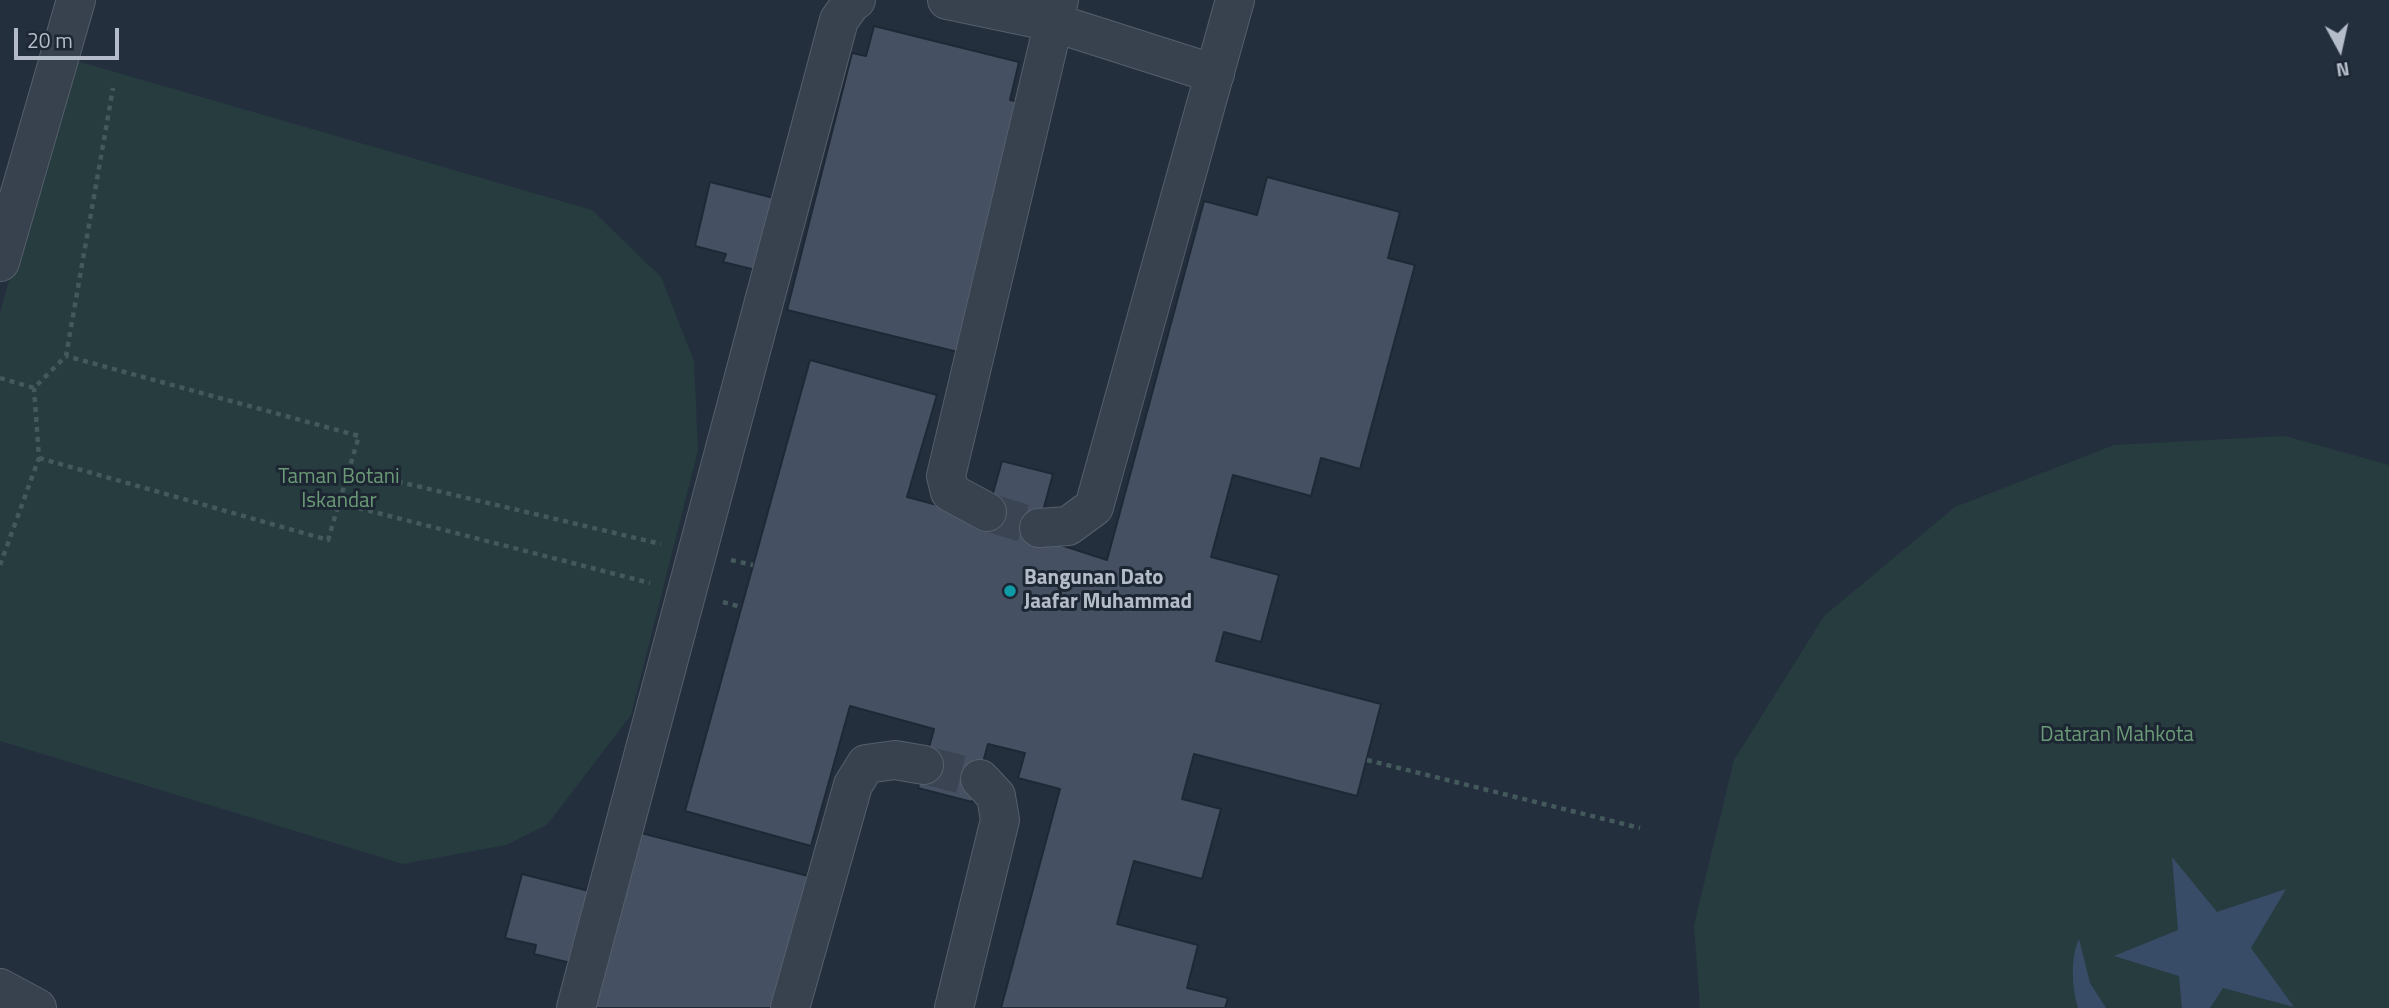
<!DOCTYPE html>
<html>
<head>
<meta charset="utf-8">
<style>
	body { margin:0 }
	#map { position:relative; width:2389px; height:1008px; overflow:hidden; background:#242f3e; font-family:"Titillium Web",sans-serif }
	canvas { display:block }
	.north { position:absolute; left:2305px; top:14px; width:70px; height:70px; -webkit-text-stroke:5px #1d2633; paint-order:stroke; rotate:172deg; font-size:19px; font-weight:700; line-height:28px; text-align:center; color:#b4bcc9 }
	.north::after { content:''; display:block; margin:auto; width:24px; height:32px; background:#b4bcc9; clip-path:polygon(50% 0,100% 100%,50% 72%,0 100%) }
	.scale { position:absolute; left:14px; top:28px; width:105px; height:32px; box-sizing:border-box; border:4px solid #b4bcc9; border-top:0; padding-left:9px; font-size:21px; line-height:24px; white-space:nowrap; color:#b4bcc9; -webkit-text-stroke:5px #1d2633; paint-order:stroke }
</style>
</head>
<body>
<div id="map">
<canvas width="2389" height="1008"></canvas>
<div class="north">N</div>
<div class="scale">20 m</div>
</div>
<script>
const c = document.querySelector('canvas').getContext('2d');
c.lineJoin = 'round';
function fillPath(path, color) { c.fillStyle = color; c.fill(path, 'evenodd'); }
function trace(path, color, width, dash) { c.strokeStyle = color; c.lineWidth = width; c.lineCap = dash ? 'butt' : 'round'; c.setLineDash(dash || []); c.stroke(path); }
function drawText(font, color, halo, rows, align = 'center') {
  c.font = font + ' "Titillium Web",sans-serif'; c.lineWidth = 6; c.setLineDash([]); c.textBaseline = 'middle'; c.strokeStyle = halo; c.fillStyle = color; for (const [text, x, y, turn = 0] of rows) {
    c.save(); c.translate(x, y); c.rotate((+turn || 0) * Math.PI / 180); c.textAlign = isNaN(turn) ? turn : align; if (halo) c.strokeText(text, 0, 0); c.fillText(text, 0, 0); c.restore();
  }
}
fillPath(new Path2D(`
	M70 59 592 210 661 277 694 361 698 450 631 715 547 825 506 845 403 864 0 741V313Z
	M2285 436 2389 465V1008H1700L1694 925 1734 760 1824 616 1955 507 2114 445Z`), '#263c3f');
fillPath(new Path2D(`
	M2172 857 2217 912 2286 889 2251 948 2294 1007 2223 988 2210 1008H2182L2179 976 2114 956 2178 930Z
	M2079 939 2090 983 2106 1008H2078C2072 988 2070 959 2079 939Z`), '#394c67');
const building = new Path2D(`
	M874 26 1019 62 1010 100 1024 103 962 353 787 310 852 53 866 56Z
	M1267 177 1400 212 1388 258 1415 265 1360 469 1321 458 1311 496 1233 475 1211 557 1279 575 1261 642 1224 632 1216 661 1381 704 1357 796 1194 754 1182 799 1221 809 1202 879 1134 861 1117 924 1198 945 1187 988 1228 998 1225 1008H1001L1060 789 1018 778 1025 753 988 744 972 802 918 788 934 729 850 706 811 846 685 811 810 360 937 395 907 497 986 518 1002 461 1053 474 1036 537 1107 560 1204 201 1257 215Z
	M710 182 786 201 768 273 723 262 726 254 695 246Z
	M641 833 816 878 781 1008H595Z
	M522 874 597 893 579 965 534 954 536 945 505 938Z`);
fillPath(building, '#455162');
trace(building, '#1f2835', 2);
trace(new Path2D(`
	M987 512 1039 528
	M924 765 980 779`), '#3a4453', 38, [38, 19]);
const minor = new Path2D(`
	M947 0 1052 22 1215 74
	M0 262 76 0
	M987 512 950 492 946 476 1059 0
	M1039 528 1068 526 1094 507 1235 0
	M0 988 37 1008
	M576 1008 839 20 852 2 856 0
	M790 1008 853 785 866 764 895 760 924 765
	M954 1008 1000 820 996 796 980 779`);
trace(minor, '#565f6c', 40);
trace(new Path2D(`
	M0 378 34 388 66 356 113 88
	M39 458 328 540 359 436 66 356
	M349 470 661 544
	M339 503 650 583
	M731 560 753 565
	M0 565 39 458 34 388
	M723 602 741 607
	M1367 760 1640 828`), '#44595c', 4.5, [5, 5]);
trace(minor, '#38414e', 38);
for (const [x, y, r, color] of [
	[1010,591,7,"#0f9aa8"]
]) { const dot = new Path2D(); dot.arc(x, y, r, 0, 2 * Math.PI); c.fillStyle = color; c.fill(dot); trace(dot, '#1d2633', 2.5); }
drawText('21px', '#6b9a76', '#1d2633', [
	["Taman Botani",339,478],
	["Iskandar",339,502],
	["Dataran Mahkota",2117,736]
]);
drawText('bold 21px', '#b4bcc9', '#1d2633', [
	["Bangunan Dato",1024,579],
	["Jaafar Muhammad",1024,603]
], 'left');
</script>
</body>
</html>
